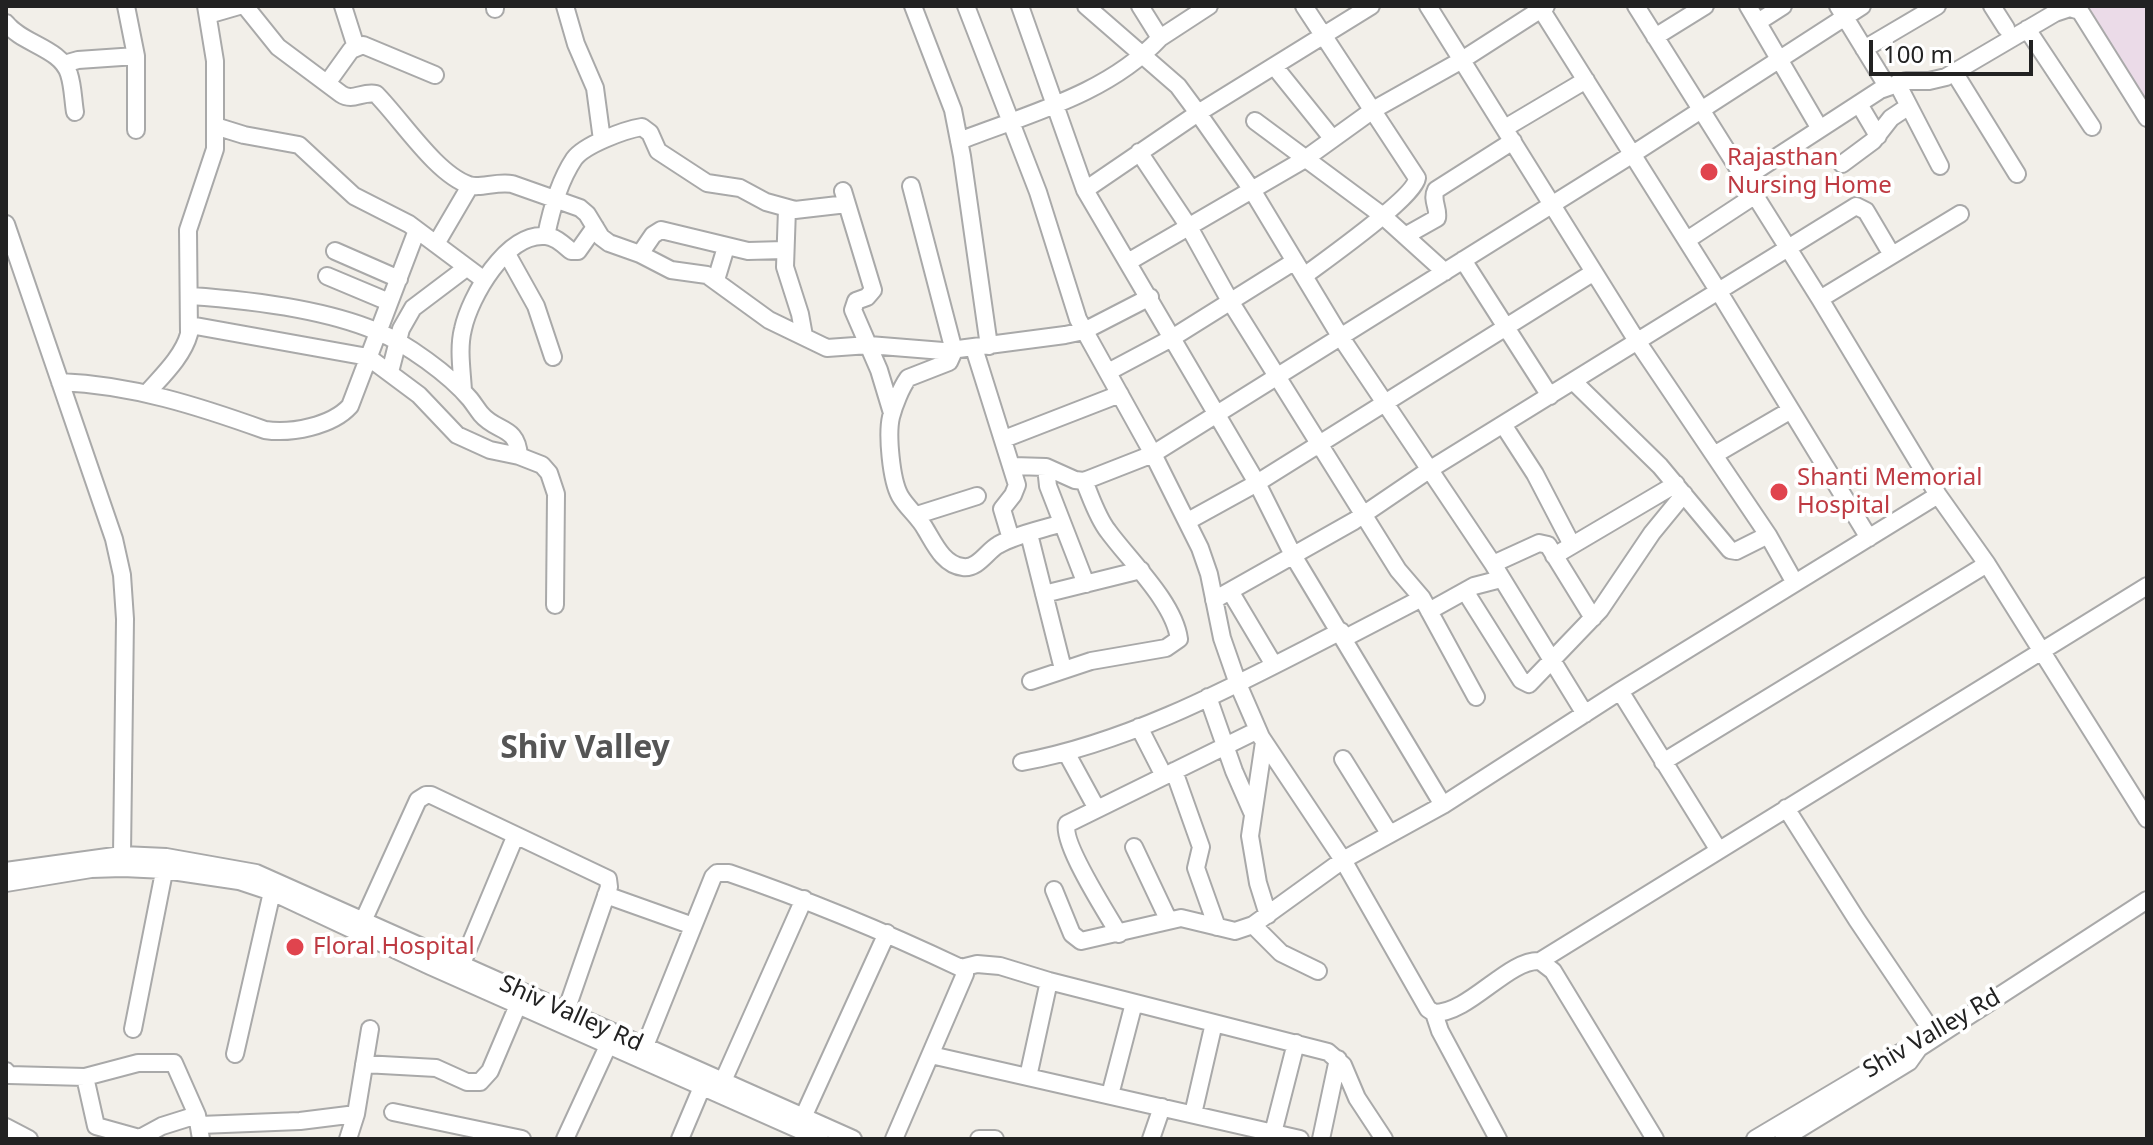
<!DOCTYPE html>
<html>
<head>
<meta charset="utf-8">
<style>
	body { margin:0 }
	#map { position:relative; width:2153px; height:1145px; overflow:hidden; background:#f2efe9; font-family:"Noto Sans",sans-serif }
	canvas { display:block }
	.frame { position:absolute; inset:0; border:8px solid #222; pointer-events:none }
	.scale { position:absolute; left:1869px; top:40px; width:164px; height:36px; box-sizing:border-box; border:4px solid #222; border-top:0; padding-left:10px; font-size:24px; line-height:28px; white-space:nowrap; color:#222; -webkit-text-stroke:6px #fff; paint-order:stroke }
</style>
</head>
<body>
<div id="map">
<canvas width="2153" height="1145"></canvas>
<div class="frame"></div>
<div class="scale">100 m</div>
</div>
<script>
const c = document.querySelector('canvas').getContext('2d');
c.lineJoin = 'round';
function fillPath(path, color) { c.fillStyle = color; c.fill(path, 'evenodd'); }
function trace(path, color, width, dash) { c.strokeStyle = color; c.lineWidth = width; c.lineCap = dash ? 'butt' : 'round'; c.setLineDash(dash || []); c.stroke(path); }
function drawText(font, color, halo, rows, align = 'center') {
  c.font = font + ' "Noto Sans",sans-serif'; c.lineWidth = 8; c.setLineDash([]); c.textBaseline = 'middle'; c.strokeStyle = halo; c.fillStyle = color; for (const [text, x, y, turn = 0] of rows) {
    c.save(); c.translate(x, y); c.rotate((+turn || 0) * Math.PI / 180); c.textAlign = isNaN(turn) ? turn : align; if (halo) c.strokeText(text, 0, 0); c.fillText(text, 0, 0); c.restore();
  }
}
fillPath(new Path2D(`
	M2079 6H2147V109Z`), '#ebdbe8');
const minor = new Path2D(`
	M126 6 136 56V130
	M245 6 278 47 341 94C353 102 362 91 376 94 401 119 436 174 469 185 479 189 497 181 512 184L580 208 587 214 601 237 609 243 640 254 671 270 707 275 769 320 827 348 869 345 943 351 1065 335 1084 331 1150 297
	M343 6 356 47
	M565 6 576 44 595 88 602 140
	M913 6 953 110 962 156 989 346
	M966 6 1038 192 1078 319 1153 454 1200 548 1209 574 1222 638 1238 684 1261 737 1343 860 1428 1009 1434 1013C1470 1013 1508 959 1540 961L1553 971 1655 1139
	M1020 6 1085 190 1257 483 1294 557 1443 805
	M1086 6 1178 86 1198 113 1252 190 1340 336 1493 564 1585 714
	M1428 6 1637 341 1768 535 1795 583
	M1539 6 1719 292 1869 538
	M1636 6 1820 299 1938 495 1987 564 2147 819
	M1748 6 1820 129
	M1838 6 1887 86
	M1992 6 2006 28
	M495 9V6
	M208 15 239 6
	M1758 22 1783 6
	M6 23C22 44 61 48 69 74 73 86 73 100 75 112
	M2027 29 2092 127
	M1655 37 1705 6
	M1160 38 1209 6
	M1864 49 1937 6
	M64 64 78 60 136 56
	M1274 66 1332 138
	M1954 72 2017 174
	M328 82 351 50 363 45 435 75
	M1897 83 1940 166
	M1859 104 1878 136
	M1255 121 1383 216 1445 272
	M215 126 244 135 299 145 354 196 409 224 484 280
	M1505 128 1586 80
	M959 141C1028 114 1108 94 1160 38L1140 6
	M1139 152 1189 227 1230 301 1398 570 1422 598 1476 697
	M1842 164 1873 141 1891 118 1909 106
	M1743 179 1880 90 1906 81H1929L1946 77 2055 13 2070 8 2080 11 2147 118
	M911 186 954 351 949 362 908 378C901 388 894 405 891 417 887 434 891 480 900 496 907 508 919 517 926 530 935 545 944 565 963 567 978 569 987 551 998 545 1017 534 1041 530 1062 523
	M1085 190 1198 113 1371 6
	M843 191 873 290 867 297 856 301 853 310 879 370 892 413
	M787 209 785 267 800 314 804 336
	M6 224 114 539 122 575 125 619 122 855
	M546 236C551 211 560 180 574 159 584 145 624 130 642 127L650 133 658 151 707 183 740 188 766 202 795 210 847 204
	M1405 236 1437 218C1439 208 1431 200 1436 190L1513 141
	M1687 240 1754 196
	M436 244 470 186
	M335 251 399 279
	M507 254 536 306 553 357
	M640 254 653 235 661 230 748 251 784 250
	M1463 260 1550 396
	M1128 262 1305 159 1373 110 1462 60 1546 6
	M327 276 389 302
	M1304 276C1324 261 1415 197 1417 178L1304 6
	M716 280 726 247
	M190 296C249 300 321 308 376 331 406 343 450 375 470 399 474 404 477 409 481 414 497 433 517 425 519 456
	M1820 299 1960 214
	M190 325 368 357 419 395 457 435 490 450 519 456 542 465 549 473 556 494 555 605
	M974 348 1017 485 1013 495 1002 509 1011 539
	M390 372 401 329 413 308 466 268
	M1108 372 1172 338 1295 261
	M60 382C133 385 198 406 265 430 291 434 332 426 350 406L417 230
	M1574 382 1660 466 1730 550 1736 551 1768 535
	M463 391C462 371 458 349 463 329 470 297 506 233 545 236 555 236 564 245 571 251H578L595 227
	M148 392C163 375 183 356 189 334L188 230 215 149V61L206 6
	M1504 426 1535 474 1572 545
	M1004 439 1120 394
	M1714 455 1791 410
	M1013 466 1046 467 1075 480 1084 481 1153 454 1633 154 1862 6
	M1046 467 1048 486 1086 584
	M917 515 977 496
	M1188 521 1257 483 1594 272
	M1029 534 1063 669
	M1554 556 1676 484
	M1493 564 1539 543 1548 545 1593 618
	M1230 591 1274 665
	M1465 591 1521 680 1529 684 1600 610 1652 533 1684 494
	M1044 594 1141 570
	M1214 600 1354 521 1429 470 1856 206 1866 211 1892 255
	M1429 611 1474 586 1501 579
	M1345 638 1422 598
	M1031 681 1091 661 1166 648 1179 639C1174 602 1129 560 1108 531 1097 517 1091 497 1084 481
	M1620 691 1718 849
	M1208 697 1234 771 1252 812
	M1139 727 1164 776
	M1264 742 1250 836 1258 883 1268 915
	M1067 754 1097 809
	M1343 759 1389 833
	M1022 762C1135 741 1239 683 1341 631
	M1663 762 1987 564
	M1174 771 1201 847 1196 868 1217 927
	M1786 808 1857 920 1936 1037
	M1134 847 1168 919
	M6 871 122 855 166 857 256 873 853 1139
	M6 883 91 869 123 868 165 870 239 881 272 892 430 966 820 1139
	M1054 890 1072 934 1081 941 1181 918 1235 931 1253 925 1343 860 1443 805 1620 691 1938 495
	M606 895 693 926
	M1253 925 1281 953 1318 971
	M359 930 418 800 426 795H431L608 879 609 887 566 1011
	M1119 934C1107 914 1061 842 1067 824L1258 730
	M1540 961 2147 586
	M461 966 515 837
	M961 968 977 964 1000 966 1049 981 1328 1052 1343 1065 1357 1098 1384 1139
	M1434 1013 1440 1031 1498 1139
	M133 1029 166 862
	M645 1046 713 877 717 873H729C808 900 885 932 961 968L965 974 894 1139
	M235 1054 272 892
	M931 1055 1300 1139
	M364 1064 436 1068 467 1082H480L490 1071 518 1005
	M6 1071 9 1075 85 1077 138 1063H174L197 1115 201 1139
	M85 1077 96 1126 139 1138
	M1028 1077 1049 981
	M723 1081 804 899
	M1110 1095 1134 1003
	M393 1112 522 1139
	M1193 1114 1214 1023
	M800 1124 887 933
	M200 1125 300 1121 356 1114
	M6 1127 29 1139
	M1273 1133 1296 1043
	M138 1139 162 1126 197 1115
	M348 1139 356 1114 370 1029
	M565 1139 613 1035
	M680 1139 702 1087
	M979 1139H995
	M1151 1139 1162 1107
	M1321 1139 1338 1059
	M1755 1139 1903 1051 1919 1048 2147 900
	M1783 1139 1909 1062 1919 1048`);
trace(minor, '#a9a9a9', 20);
trace(minor, '#fff', 16);
trace(new Path2D(`
	M2146 6 2147 9`), '#707070', 3, [16, 16]);
for (const [x, y, r, color] of [
	[1709,172,10,"#e0444e"],
	[1779,492,10,"#e0444e"],
	[295,947,10,"#e0444e"]
]) { const dot = new Path2D(); dot.arc(x, y, r, 0, 2 * Math.PI); c.fillStyle = color; c.fill(dot); trace(dot, '#fff', 3); }
drawText('24px', '#be3a42', '#fff', [
	["Rajasthan",1727,158],
	["Nursing Home",1727,186],
	["Shanti Memorial",1797,478],
	["Hospital",1797,506],
	["Floral Hospital",313,947]
], 'left');
drawText('24px', '#222', '#fff', [
	["Shiv Valley Rd",571,1014,24],
	["Shiv Valley Rd",1932,1034,-30]
]);
drawText('bold 32px', '#555', '#fff', [
	["Shiv Valley",585,749]
]);
</script>
</body>
</html>
